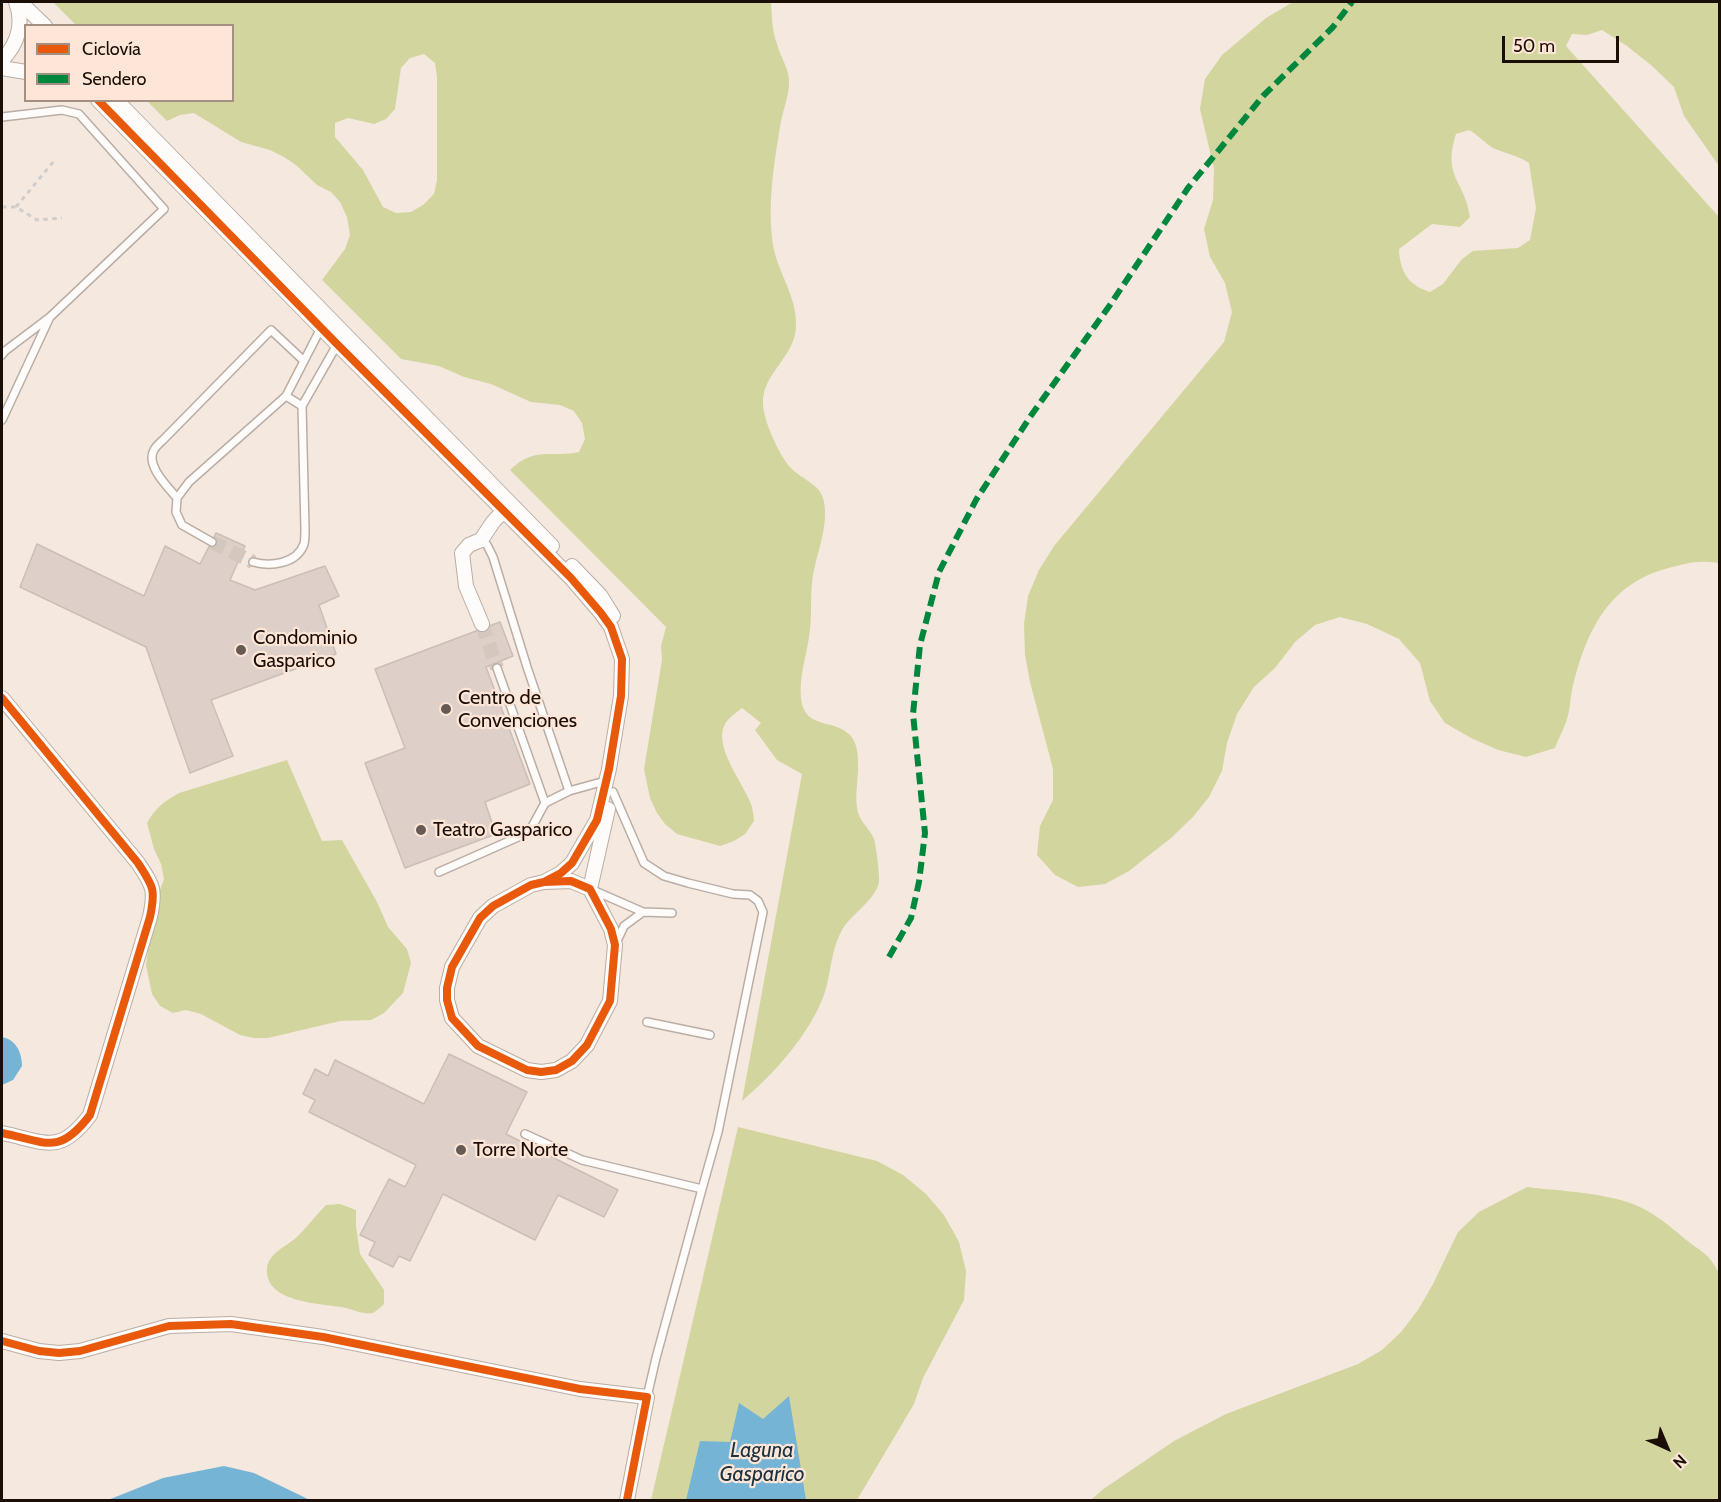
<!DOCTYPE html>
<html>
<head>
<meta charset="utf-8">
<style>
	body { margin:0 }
	#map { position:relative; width:1721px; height:1502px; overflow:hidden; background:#f5e8df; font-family:Cabin,sans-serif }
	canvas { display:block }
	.frame { position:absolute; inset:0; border:3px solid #1b0e06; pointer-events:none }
	.legend { position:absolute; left:24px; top:24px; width:210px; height:78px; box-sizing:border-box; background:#fde6d7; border:2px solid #a39083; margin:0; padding:8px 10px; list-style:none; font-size:18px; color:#1b0e06 }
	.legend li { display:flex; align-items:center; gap:12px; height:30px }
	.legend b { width:30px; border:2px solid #a39083 }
	.north { position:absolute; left:1637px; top:1418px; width:60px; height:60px; -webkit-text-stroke:4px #fde6d7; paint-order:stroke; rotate:136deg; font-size:16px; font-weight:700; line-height:24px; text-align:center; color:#1b0e06 }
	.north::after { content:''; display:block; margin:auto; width:21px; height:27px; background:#1b0e06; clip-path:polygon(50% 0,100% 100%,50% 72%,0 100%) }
	.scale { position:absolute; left:1502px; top:36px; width:117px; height:27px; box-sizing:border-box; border:3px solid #1b0e06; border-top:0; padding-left:8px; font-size:18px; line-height:21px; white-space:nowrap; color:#1b0e06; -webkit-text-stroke:4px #fde6d7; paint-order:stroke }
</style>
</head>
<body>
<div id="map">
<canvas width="1721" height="1502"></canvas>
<div class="frame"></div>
<ul class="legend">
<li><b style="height:8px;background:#e8590c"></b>Ciclovía</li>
<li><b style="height:8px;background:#00873e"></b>Sendero</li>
</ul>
<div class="north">N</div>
<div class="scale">50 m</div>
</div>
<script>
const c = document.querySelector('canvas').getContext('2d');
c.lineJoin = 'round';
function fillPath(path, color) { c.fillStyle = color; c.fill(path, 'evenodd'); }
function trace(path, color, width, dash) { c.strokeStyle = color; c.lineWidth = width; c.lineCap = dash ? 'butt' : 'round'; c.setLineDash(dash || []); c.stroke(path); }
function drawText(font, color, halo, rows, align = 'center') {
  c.font = font + ' Cabin,sans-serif'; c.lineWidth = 4.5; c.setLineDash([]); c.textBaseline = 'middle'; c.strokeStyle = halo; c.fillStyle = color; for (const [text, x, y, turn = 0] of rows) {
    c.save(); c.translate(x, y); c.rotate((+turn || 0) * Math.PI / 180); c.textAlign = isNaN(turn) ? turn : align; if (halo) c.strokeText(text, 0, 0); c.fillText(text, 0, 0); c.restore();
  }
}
fillPath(new Path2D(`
	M53 2H771C772 16 772 31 777 44 781 59 790 69 789 85 788 99 782 113 780 127 774 163 768 201 772 237 774 268 797 294 796 325 796 357 762 373 763 403 763 420 780 458 792 469 808 484 824 484 825 510 826 530 818 551 814 570 809 592 813 615 809 637 806 658 799 677 801 698 804 730 833 718 850 735 865 751 854 787 857 807 858 821 869 827 874 839 876 846 880 876 879 882 875 901 850 915 842 930 831 949 831 974 824 995 809 1035 774 1074 742 1101L802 774 777 760 755 730 761 723 742 708C736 713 729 717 725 724 712 747 746 786 752 807 753 812 754 817 754 821L745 834 734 841 720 846 677 834 665 824 657 813 650 798 644 769 662 660 661 646 666 627 510 470C535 446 550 458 579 452L585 439 582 423 574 411 560 405 531 402 491 384 464 377 439 366 401 359 322 280 345 249 350 235 347 217 340 202 331 192 317 185 296 165 284 157 270 150 241 142 194 113 180 115 167 121 147 101 232 100V26L76 25ZM424 54 435 63 437 77V180L434 194 423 205 411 212 396 213 383 207 363 170 335 137V123L348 118 374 124 386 119 395 109 401 68 410 58Z
	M1293 2H1719V166L1684 116 1674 87 1651 65 1627 46 1602 30 1587 35 1572 34 1566 46 1719 217V563C1695 560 1689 563 1665 569 1606 586 1585 635 1572 690 1570 701 1570 712 1566 722 1563 731 1558 739 1555 748L1526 757 1498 750 1471 738 1445 723 1430 701 1420 663 1399 639 1367 624 1340 617 1315 625 1295 642 1275 668 1254 687 1237 714 1227 743 1222 771 1209 797 1192 818 1171 838 1129 871 1105 884 1078 887 1055 875 1037 855 1040 826 1053 800V769L1030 682 1025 655 1024 624 1028 596 1039 570 1054 546 1224 342 1232 312 1225 283 1210 257 1204 229 1213 200 1214 169 1200 109 1205 79 1222 55 1266 18ZM1469 130C1477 134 1486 144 1493 148 1506 154 1515 154 1529 163L1536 208 1530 240 1518 248 1473 251 1462 259 1443 284 1430 292C1408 285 1400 272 1399 249L1432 224 1460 227 1470 217C1465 180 1442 178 1456 134Z
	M287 760 322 841 342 840 377 902 388 927 407 949 411 963 403 993 384 1013 371 1020 340 1021 268 1038H254L240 1035 201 1014 186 1010 173 1013 160 1006 152 994 146 965 154 906 164 879 161 864 154 849 147 823C155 808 165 801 179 793Z
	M738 1127 877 1161 903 1175 926 1194 944 1215 959 1242 966 1271 964 1300 923 1378 914 1404 857 1500H651Z
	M1527 1187C1560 1191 1611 1193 1640 1207 1658 1216 1671 1227 1685 1239 1704 1254 1708 1252 1720 1275L1719 1500H1091L1102 1490 1174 1441 1226 1414 1358 1364 1382 1350 1401 1332 1418 1310 1433 1284 1458 1232 1479 1212Z
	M340 1204 356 1210V1226L360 1254 384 1290V1304C381 1307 376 1311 373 1313 364 1315 354 1310 346 1308 323 1303 264 1304 267 1268 269 1252 288 1246 298 1236 308 1226 316 1215 326 1205Z`), '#d3d59e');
fillPath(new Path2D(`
	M2 1037C16 1040 22 1052 22 1066L13 1080 2 1085Z
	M789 1396 806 1500H686L700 1441 730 1442 739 1403 763 1419Z
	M224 1466 254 1473 310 1500H108L163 1478Z`), '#76b4d5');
const building = new Path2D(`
	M216 533 245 546 230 580 255 590 325 566 339 596 319 605 336 654 211 700 233 756 190 773 146 647 20 587 37 544 144 596 165 546 200 564Z
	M500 622 513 656 486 667 530 784 485 802 496 834 405 868 365 763 405 748 375 669Z
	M449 1054 527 1092 506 1134 618 1190 604 1217 558 1195 535 1240 443 1194 410 1261 399 1256 393 1267 369 1255 375 1242 360 1235 389 1179 405 1187 416 1165 309 1112 315 1100 303 1094 315 1069 328 1076 335 1060 424 1104Z`);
fillPath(building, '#ded0c9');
trace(building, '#cbbeb7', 1.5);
trace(new Path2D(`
	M212 542 253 562
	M482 624 497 668`), '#d4c7be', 14, [14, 7]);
const service = new Path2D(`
	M2 117 62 110 79 114 164 209 50 317 5 351 2 355
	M286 396 302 406
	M2 420 49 319
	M177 498C168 487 145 465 154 450 156 446 161 442 164 439L271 330 304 361
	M481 540 487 545 493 557 527 667 569 791
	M212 542 182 525 176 512 177 498 189 482 286 396 321 328
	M253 562C270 567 297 564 304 544 305 540 305 534 305 529L302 406 338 343
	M497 668 545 803
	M439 872 525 834 533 825 545 803 569 791 605 781
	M595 891 643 912 672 913
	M616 943 624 926 643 912
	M647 1022 710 1035
	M525 1134 582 1160 702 1189 718 1132 763 912 758 901 750 895 733 894 688 883 664 876 644 863 613 792
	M647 1397 656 1358 702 1189`);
const minor = new Path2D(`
	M20 2 45 26
	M2 60C18 44 24 23 16 2
	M2 68 26 72
	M98 100 337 344 571 578 601 613 611 627 622 659 621 696 609 769 597 820 572 863 561 873 544 882 531 885 493 906 480 918 452 967 447 988V1000L452 1018 478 1046 527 1070 541 1072 556 1070 572 1061 587 1045 610 1001 615 945 611 929 590 889 571 881 544 882
	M116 100 552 546
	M572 566 600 595 613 616
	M482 624 466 586 462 553 469 545 481 540 493 522 510 504
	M2 698 138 863C153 886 156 889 150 917L90 1115C59 1156 46 1142 2 1133
	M590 889 608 809
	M2 1341 39 1351 59 1353 80 1351 169 1326 231 1324 323 1337 580 1389 647 1397 627 1500`);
trace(service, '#baada5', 10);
trace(minor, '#baada5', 16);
trace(new Path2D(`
	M2 207H16L37 220 62 218
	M16 207 54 161`), '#d1cdca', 3, [4.5, 4.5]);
trace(service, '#fefcfa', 7);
trace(minor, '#fefcfa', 14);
trace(new Path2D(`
	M889 957 911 918 919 882 925 833 913 714 920 645 939 572 976 500 1030 417 1110 305 1188 188 1263 96 1333 27 1352 2`), '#00873e', 6, [12, 6]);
trace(new Path2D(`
	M98 100 337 344 571 578 601 613 611 627 622 659 621 696 609 769 597 820 572 863 561 873 544 882 531 885 493 906 480 918 452 967 447 988V1000L452 1018 478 1046 527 1070 541 1072 556 1070 572 1061 587 1045 610 1001 615 945 611 929 590 889 571 881 544 882
	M2 698 138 863C153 886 156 889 150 917L90 1115C59 1156 46 1142 2 1133
	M2 1341 39 1351 59 1353 80 1351 169 1326 231 1324 323 1337 580 1389 647 1397 627 1500`), '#e8590c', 8);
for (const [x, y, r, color] of [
	[241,650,6,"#675a52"],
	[446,709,6,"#675a52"],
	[421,830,6,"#675a52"],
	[461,1150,6,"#675a52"]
]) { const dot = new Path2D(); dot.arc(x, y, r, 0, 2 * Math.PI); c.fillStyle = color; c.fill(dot); trace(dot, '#fde6d7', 2); }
drawText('20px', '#1b0e06', '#fde6d7', [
	["Condominio",253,638],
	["Gasparico",253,661],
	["Centro de",458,698],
	["Convenciones",458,721],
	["Teatro Gasparico",433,830],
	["Torre Norte",473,1150]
], 'left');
drawText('italic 21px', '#1c313e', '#fde6d7', [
	["Laguna",762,1451],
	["Gasparico",762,1475]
]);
</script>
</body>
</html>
